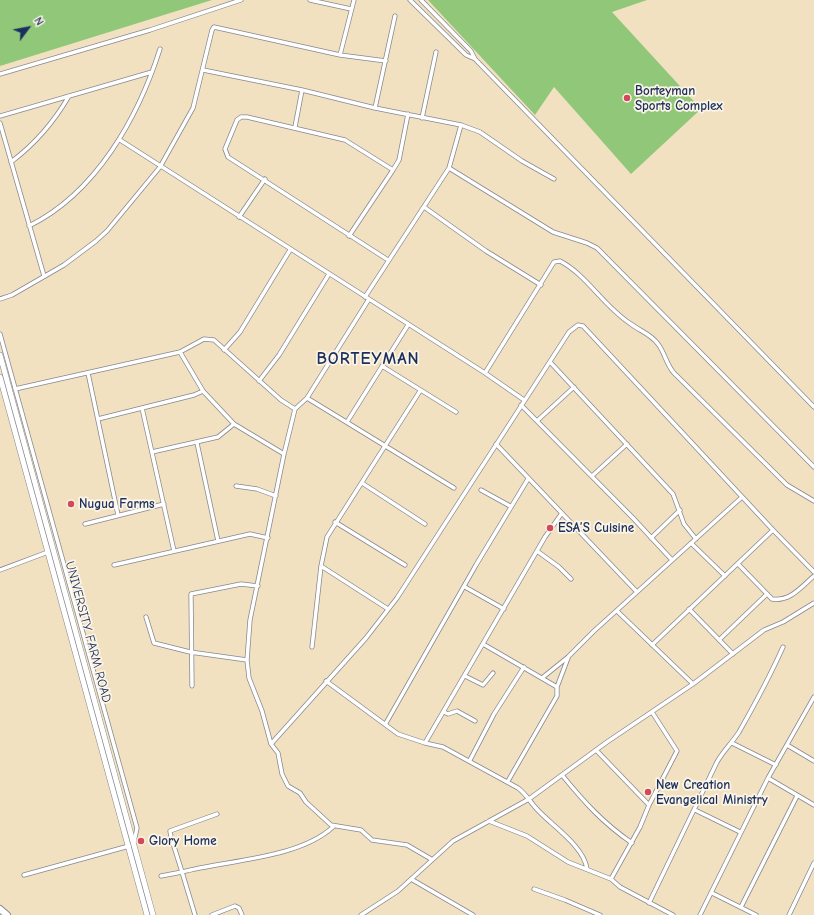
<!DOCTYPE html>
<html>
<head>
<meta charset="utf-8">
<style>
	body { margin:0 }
	#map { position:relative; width:814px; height:915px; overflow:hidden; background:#f1e1c1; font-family:"Comic Neue",sans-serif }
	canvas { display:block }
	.north { position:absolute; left:8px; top:8px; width:40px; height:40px; -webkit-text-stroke:3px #fcf5e5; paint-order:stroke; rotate:58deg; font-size:11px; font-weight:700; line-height:16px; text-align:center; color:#1b2f5e }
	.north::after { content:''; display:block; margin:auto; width:14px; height:18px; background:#1b2f5e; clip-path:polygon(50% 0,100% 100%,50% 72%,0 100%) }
</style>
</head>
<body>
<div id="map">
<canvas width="814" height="915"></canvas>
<div class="north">N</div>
</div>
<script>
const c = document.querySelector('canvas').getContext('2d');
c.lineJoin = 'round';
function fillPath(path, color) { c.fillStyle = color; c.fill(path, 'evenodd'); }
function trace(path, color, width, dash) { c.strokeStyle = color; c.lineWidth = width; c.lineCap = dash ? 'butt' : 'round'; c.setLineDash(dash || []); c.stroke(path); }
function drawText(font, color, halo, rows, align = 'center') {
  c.font = font + ' "Comic Neue",sans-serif'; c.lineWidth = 3.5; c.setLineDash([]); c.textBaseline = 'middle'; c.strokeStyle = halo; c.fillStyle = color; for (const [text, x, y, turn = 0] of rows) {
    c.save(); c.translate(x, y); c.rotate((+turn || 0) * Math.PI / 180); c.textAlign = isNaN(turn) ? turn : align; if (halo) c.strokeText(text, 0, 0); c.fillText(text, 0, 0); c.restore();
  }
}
fillPath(new Path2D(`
	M0 0H212L0 66Z
	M428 0H647L612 12 701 109 631 174 554 87 535 115Z`), '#91c779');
const street = new Path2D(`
	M310 0 351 9
	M410 0 466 55 475 59
	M421 0 471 51 475 59 814 407
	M340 55 354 0
	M203 70 302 90 375 108 461 125 480 132 522 161 554 179
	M0 74 150 30 241 0
	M375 108 395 16
	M0 116 152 72
	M422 118 436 52
	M0 123 44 276
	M295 127 302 90
	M120 140 485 373 524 400
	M11 162C35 144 54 122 69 96
	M449 168 553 232 587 243 597 248 814 467
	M393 170 399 160 408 114
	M424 207 486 251 541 285
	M239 217 265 179
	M29 226C96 193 138 118 160 49
	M349 236 393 170 345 140 247 117H241L237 120 225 149 228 157 388 260
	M365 297 449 168 461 125
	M0 299 12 295 64 265 96 241 107 231 160 167 193 108 212 30 214 27 340 55 386 61
	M369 299 307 398 295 409 284 454 250 620 247 660 249 678 262 711 271 744 278 753 282 774 288 786 300 793 306 802 331 825 361 830 372 840 407 845 431 859
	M0 334 137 828 134 842
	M224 350 240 332 290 250
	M180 352 203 391 234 424 284 454
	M550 362 673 494 684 524 696 539
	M382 366 456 412
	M88 373 118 515
	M485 373 554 262 560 261C587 275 604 307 631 324 640 331 651 334 658 344 665 353 666 364 674 373L787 485 814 501
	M259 381 279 355 329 274
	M15 389 180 352 204 339 214 340 281 400 295 409
	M307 398 454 488
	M521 405 633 518 672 560
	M142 408 174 551
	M98 419 194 395 203 391
	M538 420 574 387
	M347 422 408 325
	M197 443 218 541
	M496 444 637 592
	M152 452 218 437 234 424
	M592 476 627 444
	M362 483 425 524
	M236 486 257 489 276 496
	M481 490 510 506
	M335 522 405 565
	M85 524 164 504
	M651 538 680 510
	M691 543 725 576
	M537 551 559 567 571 579
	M738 564 772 599C790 602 801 587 814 576
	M114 565 250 534 268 538
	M321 566 388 609
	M0 570 48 552
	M465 587 504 609
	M689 609 733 654
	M617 611 693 684
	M146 617 154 643 190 652 247 660
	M719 640 767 594
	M483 644 557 687
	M652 645 773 530
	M312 647 321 566 327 537 420 391
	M465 676 483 685 493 673
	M542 678 568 657 594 631 742 497
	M326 681 398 734 425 743 443 747 518 788C525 793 529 800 535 807 549 824 584 845 587 869
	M192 686 191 594 241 584 258 586
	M444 712 448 714 457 711 475 721
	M386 723 476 565 528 479
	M425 743 545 537 562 513
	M732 743 776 765
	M271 744 366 638 397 598 569 332 578 325 583 326 773 530 814 572
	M787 745 814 761
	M596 750 649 805
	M470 760 494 714 524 667
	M562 775C584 802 603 823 632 843
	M768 778 814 805
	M508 781 557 696V687L568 658
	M695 810 740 832
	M489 821 527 836 568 862 611 879 620 887 673 915
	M24 875 129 846
	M161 876 182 872 171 837 170 831 217 814
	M411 879 473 915
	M611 879 640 827 649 805 677 751 652 712
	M534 889 565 900 600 915
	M712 893 756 915
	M649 903 717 762C723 751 732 743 739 732 755 704 770 676 783 647
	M741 907 797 796
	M195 915 182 872C227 860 298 859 333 827
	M212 915 235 906 239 908 242 915
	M361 915 398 891 453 841 529 799 607 742 693 684 764 630 783 622 814 603
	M700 915 768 778 814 697
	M789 915 814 863`);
const secondary = new Path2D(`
	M0 355 153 915
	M0 377 147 915`);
const highway = new Path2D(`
	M0 909 7 915`);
trace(street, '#868890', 5);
trace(secondary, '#868890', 6);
trace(highway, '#868890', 8);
trace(street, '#fff', 3.5);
trace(secondary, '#fff', 5);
trace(highway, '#fff', 6);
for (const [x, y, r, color] of [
	[627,98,4,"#d1495b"],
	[71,504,4,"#d1495b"],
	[550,528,4,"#d1495b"],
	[648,792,4,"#d1495b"],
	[141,841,4,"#d1495b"]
]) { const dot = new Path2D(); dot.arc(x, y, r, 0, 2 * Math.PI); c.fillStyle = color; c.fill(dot); trace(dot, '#fcf5e5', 1.5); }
drawText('bold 13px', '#1b2f5e', '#fcf5e5', [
	["Borteyman",635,91],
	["Sports Complex",635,106],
	["Nugua Farms",79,504],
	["ESA’S Cuisine",558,528],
	["New Creation",656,785],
	["Evangelical Ministry",656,800],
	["Glory Home",149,841]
], 'left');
drawText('13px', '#1b2f5e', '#fcf5e5', [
	["UNIVERSITY FARM ROAD",88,632,75]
]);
c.letterSpacing = '1px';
drawText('bold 17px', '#1b2f5e', '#fcf5e5', [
	["BORTEYMAN",368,359]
]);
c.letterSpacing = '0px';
</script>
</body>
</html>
